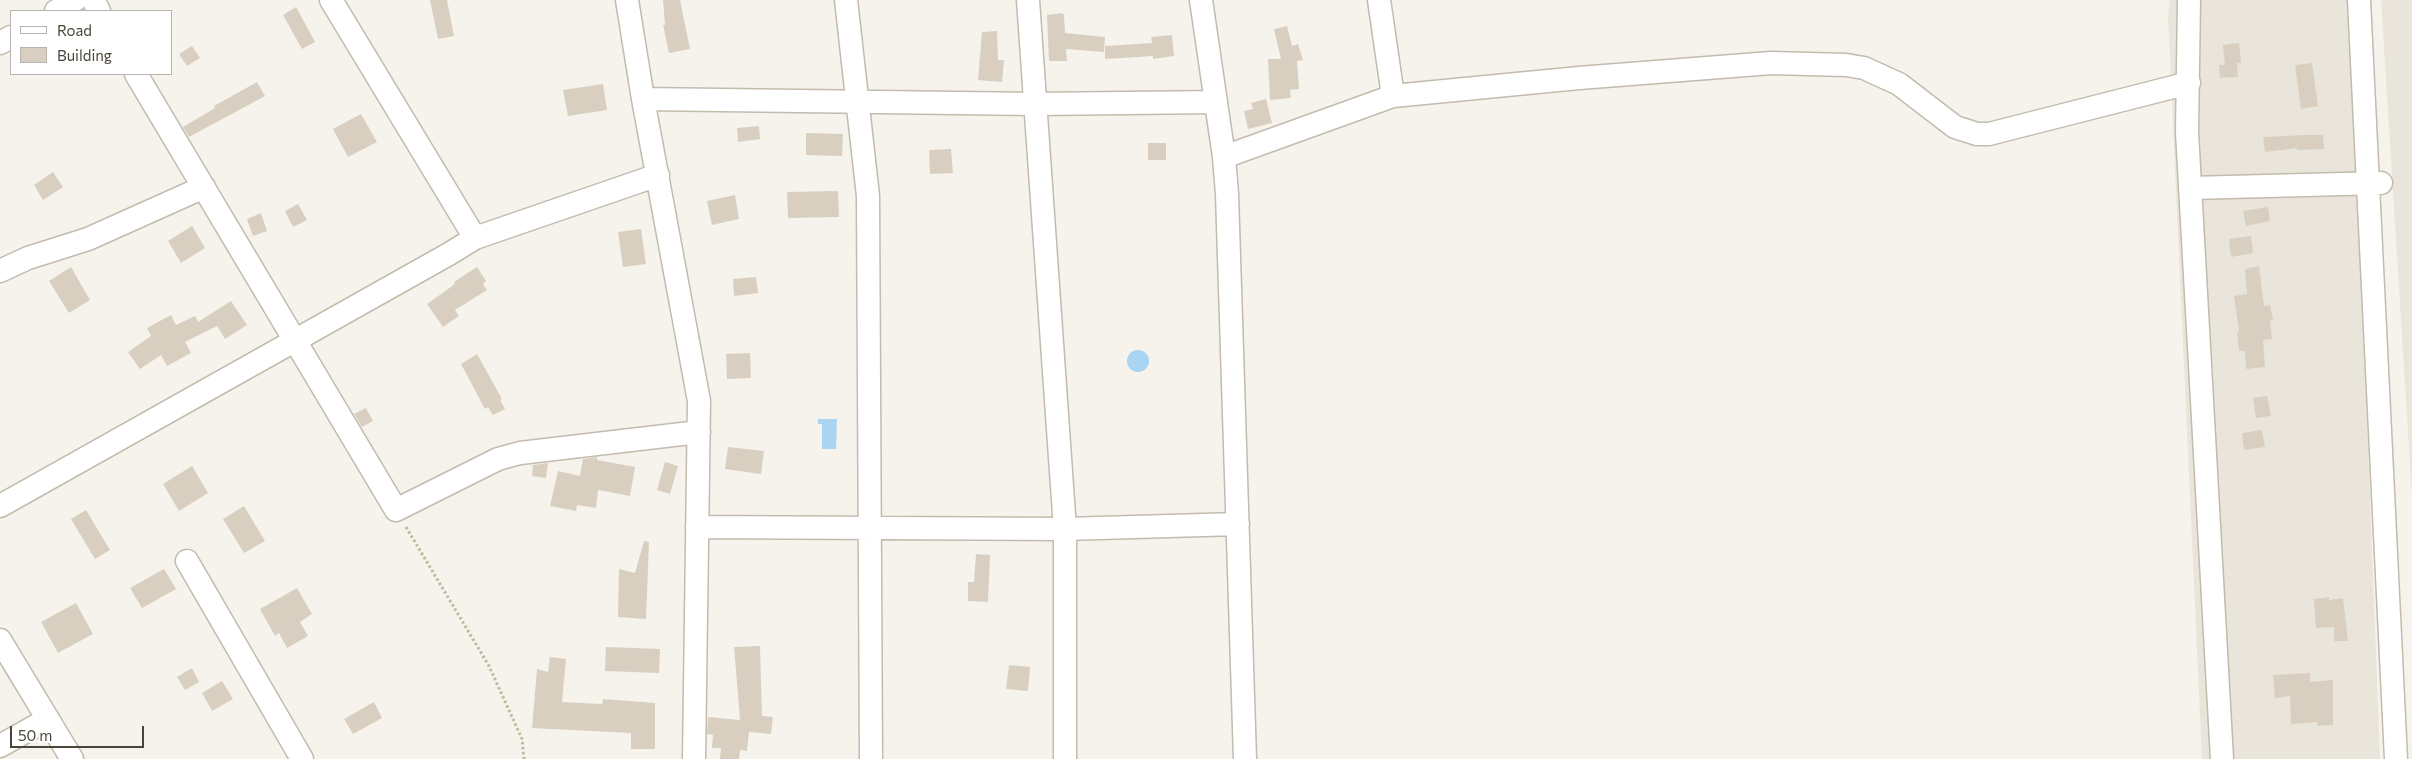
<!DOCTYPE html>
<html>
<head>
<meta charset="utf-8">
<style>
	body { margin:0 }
	#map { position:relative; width:2412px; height:759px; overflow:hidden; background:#f6f3ec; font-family:Commissioner,sans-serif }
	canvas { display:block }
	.legend { position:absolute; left:10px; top:10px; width:162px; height:65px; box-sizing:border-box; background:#fff; border:1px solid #b7b4b0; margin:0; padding:6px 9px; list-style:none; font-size:15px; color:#4b4439 }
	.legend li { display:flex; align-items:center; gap:10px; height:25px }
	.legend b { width:25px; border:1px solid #b7b4b0 }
	.scale { position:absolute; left:10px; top:726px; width:134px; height:22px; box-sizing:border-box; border:2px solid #4b4439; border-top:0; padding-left:6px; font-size:15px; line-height:18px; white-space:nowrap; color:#4b4439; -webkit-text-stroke:4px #fff; paint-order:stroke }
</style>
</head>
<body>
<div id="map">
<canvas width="2412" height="759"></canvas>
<ul class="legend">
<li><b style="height:6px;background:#fff"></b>Road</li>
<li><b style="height:14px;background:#d8cfc1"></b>Building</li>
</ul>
<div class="scale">50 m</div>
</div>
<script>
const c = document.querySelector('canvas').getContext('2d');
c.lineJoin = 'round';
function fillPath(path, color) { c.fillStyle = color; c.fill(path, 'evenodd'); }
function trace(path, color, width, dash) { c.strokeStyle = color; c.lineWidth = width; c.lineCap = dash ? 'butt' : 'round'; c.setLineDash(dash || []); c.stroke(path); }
fillPath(new Path2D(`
	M2170 0H2351L2380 759H2202L2168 16Z
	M2381 0H2412V496Z`), '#eae5da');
fillPath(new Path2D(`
	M1127 361a11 11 0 1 1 22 0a11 11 0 1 1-22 0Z
	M818 419H837L836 449H822V424H818Z`), '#a9d4f2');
fillPath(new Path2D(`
	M430 0H447L454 36 438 39Z
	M663 0H680L690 49 669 53 663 25H665Z
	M296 7 315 42 302 49 283 15Z
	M1062 13 1064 15 1065 33 1105 37 1104 52 1066 49 1067 61H1049L1047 15Z
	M1287 26 1292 46 1298 44 1303 60 1297 61 1299 89 1290 90 1291 98 1270 100 1268 59H1281L1274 29Z
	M997 31 998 60H1004L1002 82 978 80 982 32Z
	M1172 35 1174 56 1153 59V56L1105 59V46L1152 43 1151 37Z
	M2239 43 2241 63H2237L2238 77 2220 78 2219 65H2225L2223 45Z
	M192 46 200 58 187 66 179 54Z
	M2312 63 2318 106 2301 109 2295 65Z
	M257 82 265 96 189 137 183 127 215 108 214 106Z
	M603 84 607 110 568 116 563 90Z
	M1266 99 1272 123 1248 129 1244 111 1253 109 1251 103Z
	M361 114 377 142 348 157 333 129Z
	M759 126 760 139 738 142 737 128Z
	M806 133 843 134 842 156 806 155Z
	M2306 135H2323L2324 149 2297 150V148L2265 152 2263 137Z
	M1148 143H1166V160H1148Z
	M951 149 953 173 930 174 929 150Z
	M53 172 63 187 43 200 34 185Z
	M838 191 839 217 788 218 787 192Z
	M735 195 739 219 712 225 707 201Z
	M298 204 307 220 293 227 285 211Z
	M2268 207 2270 221 2246 226 2243 211Z
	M261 213 267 231 253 236 247 219Z
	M192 226 205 248 181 263 168 241Z
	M641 229 646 264 623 267 618 232Z
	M2251 236 2253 253 2231 257 2229 239Z
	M2259 266 2264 306 2270 305 2273 320 2270 321 2272 339 2263 340 2265 367 2246 369 2245 351H2239L2237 332 2239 331 2234 296 2247 294 2245 269Z
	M71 267 90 300 69 313 49 281Z
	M477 267 486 281 483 284 487 290 455 310 459 316 443 327 427 304 455 284 454 282Z
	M756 277 758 293 734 296 733 279Z
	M231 301 247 325 225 339 217 326 185 342 191 353 167 366 161 355 140 369 128 352 151 336 147 328 171 315 176 325 195 316 198 322Z
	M750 353 751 378 727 379 726 354Z
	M477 354 502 399 500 400 505 409 493 415 488 407 485 409 461 364Z
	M2267 396 2271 416 2256 418 2253 398Z
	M366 408 373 421 362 427 354 414Z
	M2262 430 2265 447 2244 450 2242 433Z
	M728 447 764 451 761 474 725 469Z
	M597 457V460L635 467 630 496 598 490 596 508 577 505 576 511 550 506 558 471 580 476 583 459Z
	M665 462 678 466 670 494 657 490Z
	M548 463 546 478 532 476 533 465Z
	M192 466 208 493 179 511 163 484Z
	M244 506 265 541 244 553 223 519Z
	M86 510 110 550 95 559 71 519Z
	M644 541 649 542 646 619 618 617 619 569 635 573Z
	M976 554 990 555 988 602 968 601V582H974Z
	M164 569 176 589 142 608 130 588Z
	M297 588 312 614 300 622 308 636 287 648 279 633 275 636 260 609Z
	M2329 597V600L2343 598 2348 641H2334V627L2316 628 2314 599Z
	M76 603 93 634 58 653 41 622Z
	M760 646 762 716 773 717 771 734 749 732 747 751 740 750 739 759H720L721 748H712L713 735 707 734 708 717 740 720 734 647Z
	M606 647 660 649 659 673 605 671Z
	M550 657 566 659 562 702 602 704 603 699 655 703V749H631V733L532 728 537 669 548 672Z
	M1009 665 1030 667 1028 691 1006 689Z
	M192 668 199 682 185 690 177 677Z
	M2310 673V682L2333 680V725L2317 726V722L2291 724 2290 696 2275 698 2273 675Z
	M222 681 233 699 212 711 202 693Z
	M374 702 382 718 353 734 344 719Z`), '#d8cfc1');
const minor = new Path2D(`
	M93 0 99 11
	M331 0 475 238
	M627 0 643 99 699 401 694 759
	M846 0 868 196 871 759
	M1028 0 1065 529V759
	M1201 0 1224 157 1227 194 1245 759
	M1379 0 1393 96
	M2189 0 2187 132 2222 759
	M2359 0 2396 759
	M56 11 75 0
	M0 43 11 37
	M136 74 396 510 498 459 520 453 699 432
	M643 99 1035 104 1216 102
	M1224 157 1393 96 1579 78 1771 63 1846 65 1864 68 1899 84 1955 127 1977 134H1989L2189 83
	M2190 188 2381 183
	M0 271 28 258 88 239 204 187
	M0 506 449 254 475 238 658 175
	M697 527 1065 529 1238 524
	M187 561 302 759
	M0 640 72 759
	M0 746 48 719`);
trace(minor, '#c2bbae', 25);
trace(new Path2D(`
	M406 527 489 666 522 739 524 759`), '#c4b79f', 3, [2.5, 2.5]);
trace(minor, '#fff', 22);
</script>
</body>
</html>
